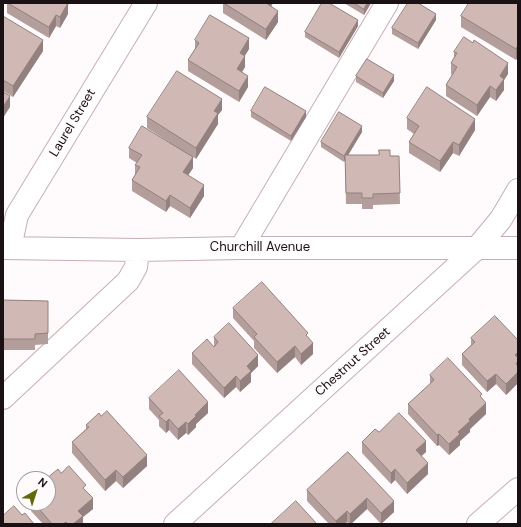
<!DOCTYPE html>
<html>
<head>
<meta charset="utf-8">
<style>
	body { margin:0 }
	#map { position:relative; width:521px; height:527px; overflow:hidden; background:#fffafb; font-family:"DM Sans",sans-serif }
	canvas { display:block }
	.frame { position:absolute; inset:0; border:4px solid #191113; pointer-events:none }
	.north { position:absolute; left:16px; top:471px; width:40px; height:40px; box-sizing:border-box; background:#fffafb; border:1px solid #a39d9e; border-radius:50%; rotate:39deg; font-size:11px; font-weight:700; line-height:16px; text-align:center; color:#191113 }
	.north::after { content:''; display:block; margin:auto; width:14px; height:18px; background:#61690d; clip-path:polygon(50% 0,100% 100%,50% 72%,0 100%) }
</style>
</head>
<body>
<div id="map">
<canvas width="521" height="527"></canvas>
<div class="frame"></div>
<div class="north">N</div>
</div>
<script>
const c = document.querySelector('canvas').getContext('2d');
c.lineJoin = 'round';
function trace(path, color, width, dash) { c.strokeStyle = color; c.lineWidth = width; c.lineCap = dash ? 'butt' : 'round'; c.setLineDash(dash || []); c.stroke(path); }
function fillPath(path, color) { c.fillStyle = color; c.fill(path, 'evenodd'); }
function drawText(font, color, halo, rows, align = 'center') {
  c.font = font + ' "DM Sans",sans-serif'; c.lineWidth = 3; c.setLineDash([]); c.textBaseline = 'middle'; c.strokeStyle = halo; c.fillStyle = color; for (const [text, x, y, turn = 0] of rows) {
    c.save(); c.translate(x, y); c.rotate((+turn || 0) * Math.PI / 180); c.textAlign = isNaN(turn) ? turn : align; if (halo) c.strokeText(text, 0, 0); c.fillText(text, 0, 0); c.restore();
  }
}
const minor = new Path2D(`
	M3 248 138 250 241 248H518
	M10 248 17 215 146 3
	M241 248 387 3
	M3 398 128 281 136 267 138 250
	M175 524 476 249 501 219 518 190
	M478 524 518 489`);
trace(minor, '#c6afb4', 24);
trace(minor, '#fff', 22);
fillPath(new Path2D(`
	M7 3H69L68 5V14L60 28 56 26 49 38 7 13Z
	M223 3H273L271 6 278 22 266 40 223 13Z
	M344 3H371L364 15Z
	M518 3V56L516 60 461 27V16Z
	M3 16 43 51 13 97 3 91Z
	M436 20 418 49 392 34V28Z
	M358 26 339 58 305 37V32Z
	M195 40 249 49 245 55V67L242 72 248 87 239 102 188 71V60L195 49Z
	M454 52 508 74 504 80V90L496 101 490 97 477 116 446 96V85L452 75 451 74V63L454 57Z
	M356 76 394 81 383 98 356 82Z
	M222 110 218 115V124L196 159 193 157V168L188 175 204 196 190 218 170 206 166 212 132 191V180L135 175V165L137 163 129 158V148L169 142 147 128V117Z
	M251 111 306 117 291 141 251 117Z
	M407 118 475 130 459 156 453 153 440 172 409 153V142L414 134 407 129Z
	M362 132 348 155 399 156 400 204 373 205V209H362V204H346L345 159 344 162 321 147V142Z
	M3 300 48 301V344L35 345V350H3Z
	M233 308 308 337 313 354 301 365 295 357 277 373 254 348V341L233 318Z
	M214 337 258 366 251 373V382L240 392 236 387 224 398 192 364V353L214 346Z
	M471 338 518 340V383L506 395 496 384 487 392 462 365V354L471 345Z
	M430 375 482 399 486 414 470 429V432L460 441V445L449 455 439 445 437 446 408 414V404L430 384Z
	M149 398 208 413 196 424V427L188 435 186 433 178 440 169 430 166 433 159 426V420L149 409Z
	M86 425 147 466 123 488 116 481 105 491 72 453V442L86 429Z
	M379 432 426 452 421 456 428 474 407 494 395 480 391 484 362 453V442Z
	M348 452 394 512 381 524 367 509 351 524H349L347 522 344 524H329L307 501V490Z
	M61 473 86 491 93 509 83 517V524H43L31 511V503H48V479Z`), '#b39e9c');
fillPath(new Path2D(`
	M64 3H69L68 5V14L60 28V17Z
	M266 3H273L266 14Z
	M367 3H371L364 15V9Z
	M278 11V22L266 40V29Z
	M436 14V20L418 49V43Z
	M56 15V26L49 38V27Z
	M358 20V26L339 58V52Z
	M249 38V49L240 64V53Z
	M43 40V51L13 97V86Z
	M518 45V56L516 60V49Z
	M245 56V67L237 80V69Z
	M508 63V74L504 80V90L496 101V90L500 76Z
	M394 75V81L383 98V93Z
	M248 76V87L239 102V91Z
	M490 86V97L477 116V105Z
	M10 96V107L3 118V107Z
	M222 99V110L218 115V124L196 159V148L214 111Z
	M306 111V117L291 141V136Z
	M475 119V130L459 156V145Z
	M362 126V132L344 162V156Z
	M453 142V153L440 172V161Z
	M193 157V168L183 183V172Z
	M204 185V196L190 218V208Z
	M170 195V206L166 212V201Z
	M313 343V354L301 365V354Z
	M295 346V357L277 373V362Z
	M518 352V383L506 395V384L516 374 515 355Z
	M258 355V366L251 373V382L240 392V381L247 366Z
	M496 374V384L487 392V381Z
	M236 376V387L224 398V388Z
	M208 402V413L196 424V427L188 435V424L195 415Z
	M486 403V414L470 429V432L460 441V445L449 455V444L469 419Z
	M169 419V430L166 433V422Z
	M186 422V433L178 440V429Z
	M439 434V445L437 446V435Z
	M426 441V452L416 461V450Z
	M147 455V466L123 488V477Z
	M428 463V474L407 494V483Z
	M395 469V480L391 484V473Z
	M116 470V481L105 491V480Z
	M93 498V509L83 517V524H73L78 511Z
	M367 498V509L351 524H350V514Z
	M394 501V512L381 524V513Z
	M347 511V522L344 524H336V521Z`), '#92817f');
const building = new Path2D(`
	M8 3H68L60 17 56 15 49 27Z
	M224 3H266L278 11 266 29Z
	M322 3H329L358 20 339 52 305 32Z
	M354 3H367L364 9Z
	M408 3H418L436 14 418 43 392 28Z
	M469 3H518V45L516 49 461 16Z
	M210 15 249 38 240 53 245 56 237 69 248 76 239 91 188 60 199 43 195 40Z
	M3 16 43 40 13 86 3 80Z
	M464 37 473 43 474 40 508 63 500 76 504 79 496 90 490 86 477 105 446 85 457 67 451 63 457 53 454 52Z
	M367 59 394 75 383 93 356 76Z
	M177 71 222 99 214 111 218 113 196 148 147 117Z
	M265 87 306 111 291 136 251 111Z
	M427 87 475 119 459 145 453 142 440 161 409 142 419 126 407 118Z
	M3 92 10 96 3 107Z
	M339 112 362 126 344 156 321 142Z
	M142 126 193 157 183 172 204 185 190 208 170 195 166 201 132 180 140 167 135 165 142 155 129 148Z
	M379 150H390V156H399L400 193 373 194V198H362V193H346L345 155H379Z
	M262 282 308 333 306 335 313 343 301 354 295 346 277 362 254 337 257 334 233 308Z
	M3 300 48 301V333L35 334V339H3Z
	M495 316 518 340V352L515 355 518 358V361L516 364 518 366V372L506 384 496 374 487 381 462 354 475 342 471 338Z
	M229 323 258 355 247 366 251 371 240 381 236 376 224 388 192 353 207 339 214 347 218 342 214 337Z
	M448 358 482 394 480 396 486 403 469 419 470 421 458 432 460 434 449 444 439 434 437 435 408 404 434 380 430 375Z
	M179 370 208 402 195 415 196 416 188 424 186 422 178 429 169 419 166 422 159 416 163 413 149 398Z
	M107 411 147 455 123 477 116 470 105 480 72 442 89 427 86 425 99 413 101 416Z
	M399 413 426 441 416 450 428 463 407 483 395 469 391 473 362 442 375 429 379 432Z
	M348 452 394 501 381 513 367 498 350 514 347 511 336 521 307 490Z
	M69 466 86 485 83 488 93 498 78 511 83 516 73 524H68L66 522 63 524H52L34 503H48V485L49 484 48 483V479H46L58 469 61 473Z
	M296 501 317 524H271Z
	M14 506 22 515 25 513 34 524H3V516Z`);
fillPath(building, '#d0b8b5');
trace(building, '#92817f', 1);
drawText('13px', '#191113', '#fffafb', [
	["Laurel Street",73,123,-59],
	["Churchill Avenue",260,248],
	["Chestnut Street",353,362,-42]
]);
</script>
</body>
</html>
